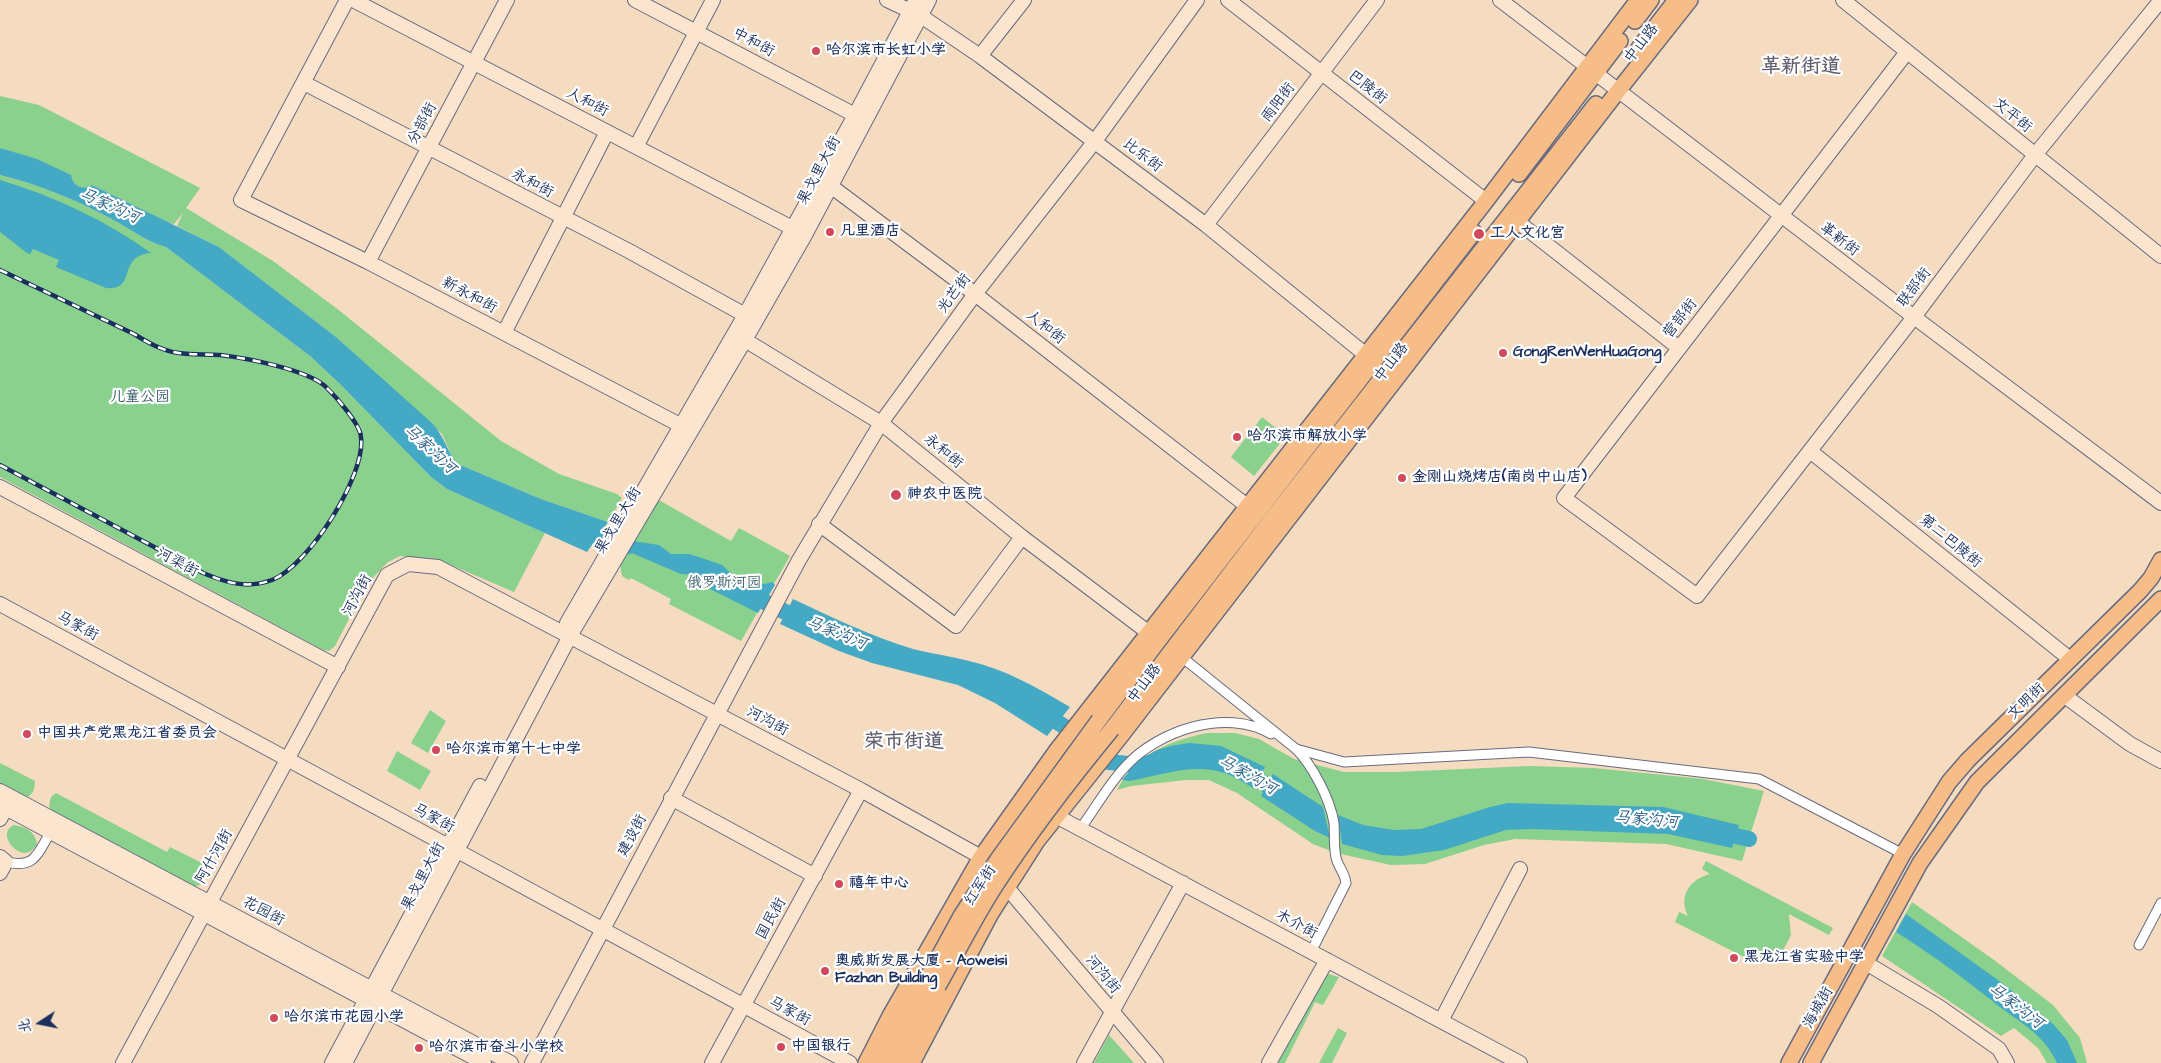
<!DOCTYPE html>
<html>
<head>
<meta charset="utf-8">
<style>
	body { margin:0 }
	#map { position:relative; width:2161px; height:1063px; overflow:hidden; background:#f5dbbf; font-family:"Architects Daughter","LXGW WenKai TC",sans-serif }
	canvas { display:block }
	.north { position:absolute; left:15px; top:998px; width:50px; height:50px; -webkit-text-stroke:4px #fff; paint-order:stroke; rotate:259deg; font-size:14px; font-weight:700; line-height:20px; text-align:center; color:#1b2f5e }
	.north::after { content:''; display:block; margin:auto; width:18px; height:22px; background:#1b2f5e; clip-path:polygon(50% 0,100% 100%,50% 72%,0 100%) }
</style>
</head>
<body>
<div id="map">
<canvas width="2161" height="1063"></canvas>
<div class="north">北</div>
</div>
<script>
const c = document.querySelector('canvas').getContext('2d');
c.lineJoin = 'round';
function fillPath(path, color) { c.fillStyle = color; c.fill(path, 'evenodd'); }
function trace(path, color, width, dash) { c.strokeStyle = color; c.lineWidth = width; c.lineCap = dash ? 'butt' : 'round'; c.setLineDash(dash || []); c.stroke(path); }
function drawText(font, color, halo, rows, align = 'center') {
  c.font = font + ' "Architects Daughter","LXGW WenKai TC",sans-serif'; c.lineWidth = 4.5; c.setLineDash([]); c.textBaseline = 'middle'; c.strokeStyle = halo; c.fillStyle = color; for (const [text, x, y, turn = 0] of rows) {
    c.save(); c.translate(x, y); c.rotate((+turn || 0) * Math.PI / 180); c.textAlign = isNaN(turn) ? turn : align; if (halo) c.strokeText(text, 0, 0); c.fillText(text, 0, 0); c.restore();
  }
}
fillPath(new Path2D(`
	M0 96 39 105 200 188 186 208 273 261 340 311 501 441 559 474 617 494 622 498 608 522 541 499 458 464 452 457 442 434 336 337 219 247 177 226 183 213 174 224 169 223 92 185C83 190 76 188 72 179L0 148Z
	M0 175C37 184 74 199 108 217 128 227 144 241 166 247L310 356 340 384 431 477 447 489 545 533 514 592 437 559 400 556 388 562 367 584 335 646 329 651 323 650 0 477Z
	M1262 417 1286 436 1254 476 1231 457Z
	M657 499 731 541 739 528 790 556 741 641 669 604 671 599 631 578 629 580 622 576 620 564Z
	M430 710 446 721 428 753 411 743Z
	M1207 733H1235L1259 739 1294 759 1344 772H1396L1530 766 1594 768 1703 779 1764 791 1742 861 1666 844 1515 839 1484 845 1425 864 1391 865 1336 853 1313 844 1237 793 1209 780H1186L1131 786 1117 790C1136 754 1169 741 1207 733Z
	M397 751 431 771 420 790 387 771Z
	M0 763 35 781C35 789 33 795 25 798L0 785Z
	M56 793 167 852 170 847 210 867 200 885 191 887 53 813 49 806 51 797Z
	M14 825C26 827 36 832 37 845L30 852 24 853C9 850 0 831 14 825Z
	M1706 861 1833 928 1829 935 1789 914 1791 935 1780 956 1764 962 1750 960 1675 922 1679 912 1688 916C1678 896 1690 879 1710 874L1702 869Z
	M1912 902 1994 960 2053 1005 2080 1038 2087 1063H2047L2038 1048 2014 1028 2001 1036 1882 956Z
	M1325 973 1339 977 1323 1005 1315 1002 1285 1063H1278Z
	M1338 1028 1347 1033 1332 1063H1319Z
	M1109 1035 1134 1063H1094Z`), '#89d18d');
fillPath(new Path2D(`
	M0 148 37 159 71 175C73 186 82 191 92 185L219 247 336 337 433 424C444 436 447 452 458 464L541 499 608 522 587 552 447 489 431 477 340 384 310 356 166 247C144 241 128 227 108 217 74 199 37 184 0 175Z
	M0 180C54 196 105 220 151 253 116 256 138 291 106 288L56 267 59 260 33 249 30 254 27 253 0 232Z
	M633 541 659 545 671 554H689L708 560 722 565 736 578 744 581 765 584 772 582 775 585 758 613 704 586 697 575 681 574 627 551Z
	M793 599C833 618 871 636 913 649 932 654 951 656 969 661 1005 669 1038 688 1070 707L1047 736 995 703 958 685 872 663 839 651 780 624Z
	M1190 743 1221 746 1265 767 1253 788C1243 782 1233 775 1221 772 1192 763 1158 776 1129 781L1122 780C1144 753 1156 747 1190 743Z
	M1273 774 1323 807 1330 838 1315 831 1261 796Z
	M1508 803 1663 807 1739 825 1732 848 1668 834 1532 829 1506 830 1444 850 1402 856 1382 855 1342 844 1338 815 1363 825 1394 830 1421 829 1490 807Z
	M1906 914 2002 983 2053 1024 2067 1040 2077 1063H2057C2044 1035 2024 1025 2000 1007 1966 980 1933 955 1896 932Z`), '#44a9c4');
trace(new Path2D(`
	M579 529 629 546
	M744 592 806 622
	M1039 711 1062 725 1109 762 1138 765 1158 761
	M1239 768 1286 797
	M1714 831 1749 839`), '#44a9c4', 16);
const street = new Path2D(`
	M1178 654 1296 749 1344 762 1529 752 1759 779 1903 854
	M1295 748C1312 764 1330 799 1334 823 1335 835 1333 850 1337 861 1340 869 1345 874 1346 883L1311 952
	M1080 829C1095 809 1108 785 1125 767 1157 731 1226 707 1271 734
	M6 862C36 869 37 853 51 832
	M2139 945 2161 903`);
const secondary = new Path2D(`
	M347 0 241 200 368 262 680 425
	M353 0 800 232
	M635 0 855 115
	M887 0 921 16 980 56 1206 225 1366 355
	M1228 0 1486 201
	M1500 0 1914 317 2161 503
	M1843 0 2161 256
	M1907 52 1564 498 1697 596 1914 317 2035 155 2161 0
	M980 56 1024 0
	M304 83 629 251 745 315
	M636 147 713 0
	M824 181 975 294 1247 506
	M1518 222 1679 348
	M1206 225 1377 0
	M368 262 507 0
	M504 333 607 132
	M745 340 881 423 1022 537 1157 639
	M1810 451 2070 659
	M0 487 338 667
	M819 524 956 626 1022 537
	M0 604 850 1063
	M567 623 745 315 855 115 916 0
	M2065 696 2130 744 2161 761
	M0 791 511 1063
	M671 798 815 876
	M0 805 484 1063
	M1056 816 1520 1063
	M0 819 6 808
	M0 857 6 862 0 873
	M1866 963 1938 1006 1999 1049 2007 1063
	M1441 1021 1520 869
	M123 1063 387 575 408 564 438 567 861 790 981 857 1156 1063
	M332 1063 480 786
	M345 1063 570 636 745 340 805 235 929 0
	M532 1063 799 560 881 423 975 294 1095 141 1197 0
	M712 1063 861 790
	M1084 1063 1183 883
	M1269 1063 1327 960`);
const primary = new Path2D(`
	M1635 21 1651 0
	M1639 48 1676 0
	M1519 174 1620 41
	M1099 720 1159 640 1474 232
	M1112 729 1273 517 1596 104
	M866 1063 890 1016 981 857 1057 750 1486 201 1638 0
	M881 1063 925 982
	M897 1063 938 986
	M912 1063 990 915 1007 888 1037 841 1120 737 1618 91 1690 0
	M1789 1063 1903 854 1949 782 1968 760 2140 591 2151 578 2161 560
	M1811 1063 1920 863 1977 782 2161 599`);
trace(street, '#676b80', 11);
trace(secondary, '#676b80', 16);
trace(primary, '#676b80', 18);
trace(street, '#fff', 9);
trace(secondary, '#fce5cf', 14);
trace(primary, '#f7bd88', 15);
const rail = new Path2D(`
	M0 270 134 334C147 342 162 351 179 353 192 355 206 354 220 355 246 358 310 370 327 388 337 398 360 424 361 437 366 476 308 566 272 580 247 589 227 583 203 573L0 465`);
trace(rail, '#1b2f5e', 4.5);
trace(rail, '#fff', 2.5, [8]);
const primaryBridge = new Path2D(`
	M925 982 961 916 998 859 1099 720
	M938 986C957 953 974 919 995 886 1030 832 1070 780 1112 729`);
trace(primaryBridge, '#676b80', 18, []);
trace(primaryBridge, '#f7bd88', 15);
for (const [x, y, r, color] of [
	[816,51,5,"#d1495b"],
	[830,232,5,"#d1495b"],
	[1479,234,6,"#d1495b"],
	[1503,353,5,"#d1495b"],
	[1237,437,5,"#d1495b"],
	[1402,478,5,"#d1495b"],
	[896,495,6,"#d1495b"],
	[27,734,5,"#d1495b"],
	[436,750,5,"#d1495b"],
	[839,884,5,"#d1495b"],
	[1734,958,5,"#d1495b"],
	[825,971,5,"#d1495b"],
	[274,1018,5,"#d1495b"],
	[781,1047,5,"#d1495b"],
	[419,1048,5,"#d1495b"]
]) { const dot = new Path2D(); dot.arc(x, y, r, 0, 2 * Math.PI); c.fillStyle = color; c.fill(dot); trace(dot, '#fff', 2); }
drawText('15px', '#1b2f5e', '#fff', [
	["中和街",753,43,28],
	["中山路",1642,44,-52],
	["巴陵街",1367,88,38],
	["人和街",587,103,27],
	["雨阳街",1279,103,-53],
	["文平街",2012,116,39],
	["分部街",423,124,-62],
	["比乐街",1142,156,37],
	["果戈里大街",820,171,-62],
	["永和街",532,184,28],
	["革新街",1839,240,37],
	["联部街",1915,288,-53],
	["光芒街",955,294,-53],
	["新永和街",469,296,28],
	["营部街",1681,319,-52],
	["人和街",1045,328,38],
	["中山路",1392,363,-52],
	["永和街",943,452,39],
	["果戈里大街",619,521,-59],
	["第二巴陵街",1950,542,39],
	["河渠街",177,563,28],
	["河沟街",358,596,-62],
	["马家街",77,627,28],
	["中山路",1145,684,-53],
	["文明街",2027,702,-44],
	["河沟街",767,722,28],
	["马家街",433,819,28],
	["建设街",633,836,-62],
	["阿什河街",215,857,-61],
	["果戈里大街",424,877,-62],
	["红军街",981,886,-57],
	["花园街",263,912,28],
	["国民街",772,919,-61],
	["木介街",1296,925,28],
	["河沟街",1102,975,50],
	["海城街",1819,1008,-61],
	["马家街",789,1012,28]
]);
drawText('bold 15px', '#1b2f5e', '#fff', [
	["哈尔滨市长虹小学",826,51],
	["凡里酒店",840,232],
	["工人文化宫",1490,234],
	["GongRenWenHuaGong",1513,353],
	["哈尔滨市解放小学",1247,437],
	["金刚山烧烤店(南岗中山店)",1412,478],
	["神农中医院",907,495],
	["中国共产党黑龙江省委员会",37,734],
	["哈尔滨市第十七中学",446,750],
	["禧年中心",849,884],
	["黑龙江省实验中学",1744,958],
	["奥威斯发展大厦 - Aoweisi",835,962],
	["Fazhan Building",835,979],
	["哈尔滨市花园小学",284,1018],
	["中国银行",791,1047],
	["哈尔滨市奋斗小学校",429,1048]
], 'left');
drawText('15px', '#3c606c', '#fff', [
	["儿童公园",140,398],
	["俄罗斯河园",724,584]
]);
drawText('italic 16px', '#2b6087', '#fff', [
	["马家沟河",109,207,24],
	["马家沟河",429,450,43],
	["马家沟河",836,634,22],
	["马家沟河",1247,776,29],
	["马家沟河",1646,821,5],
	["马家沟河",2015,1007,37]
]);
drawText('bold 20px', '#615f6e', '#fff', [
	["革新街道",1801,68],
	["荣市街道",904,743]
]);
</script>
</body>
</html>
